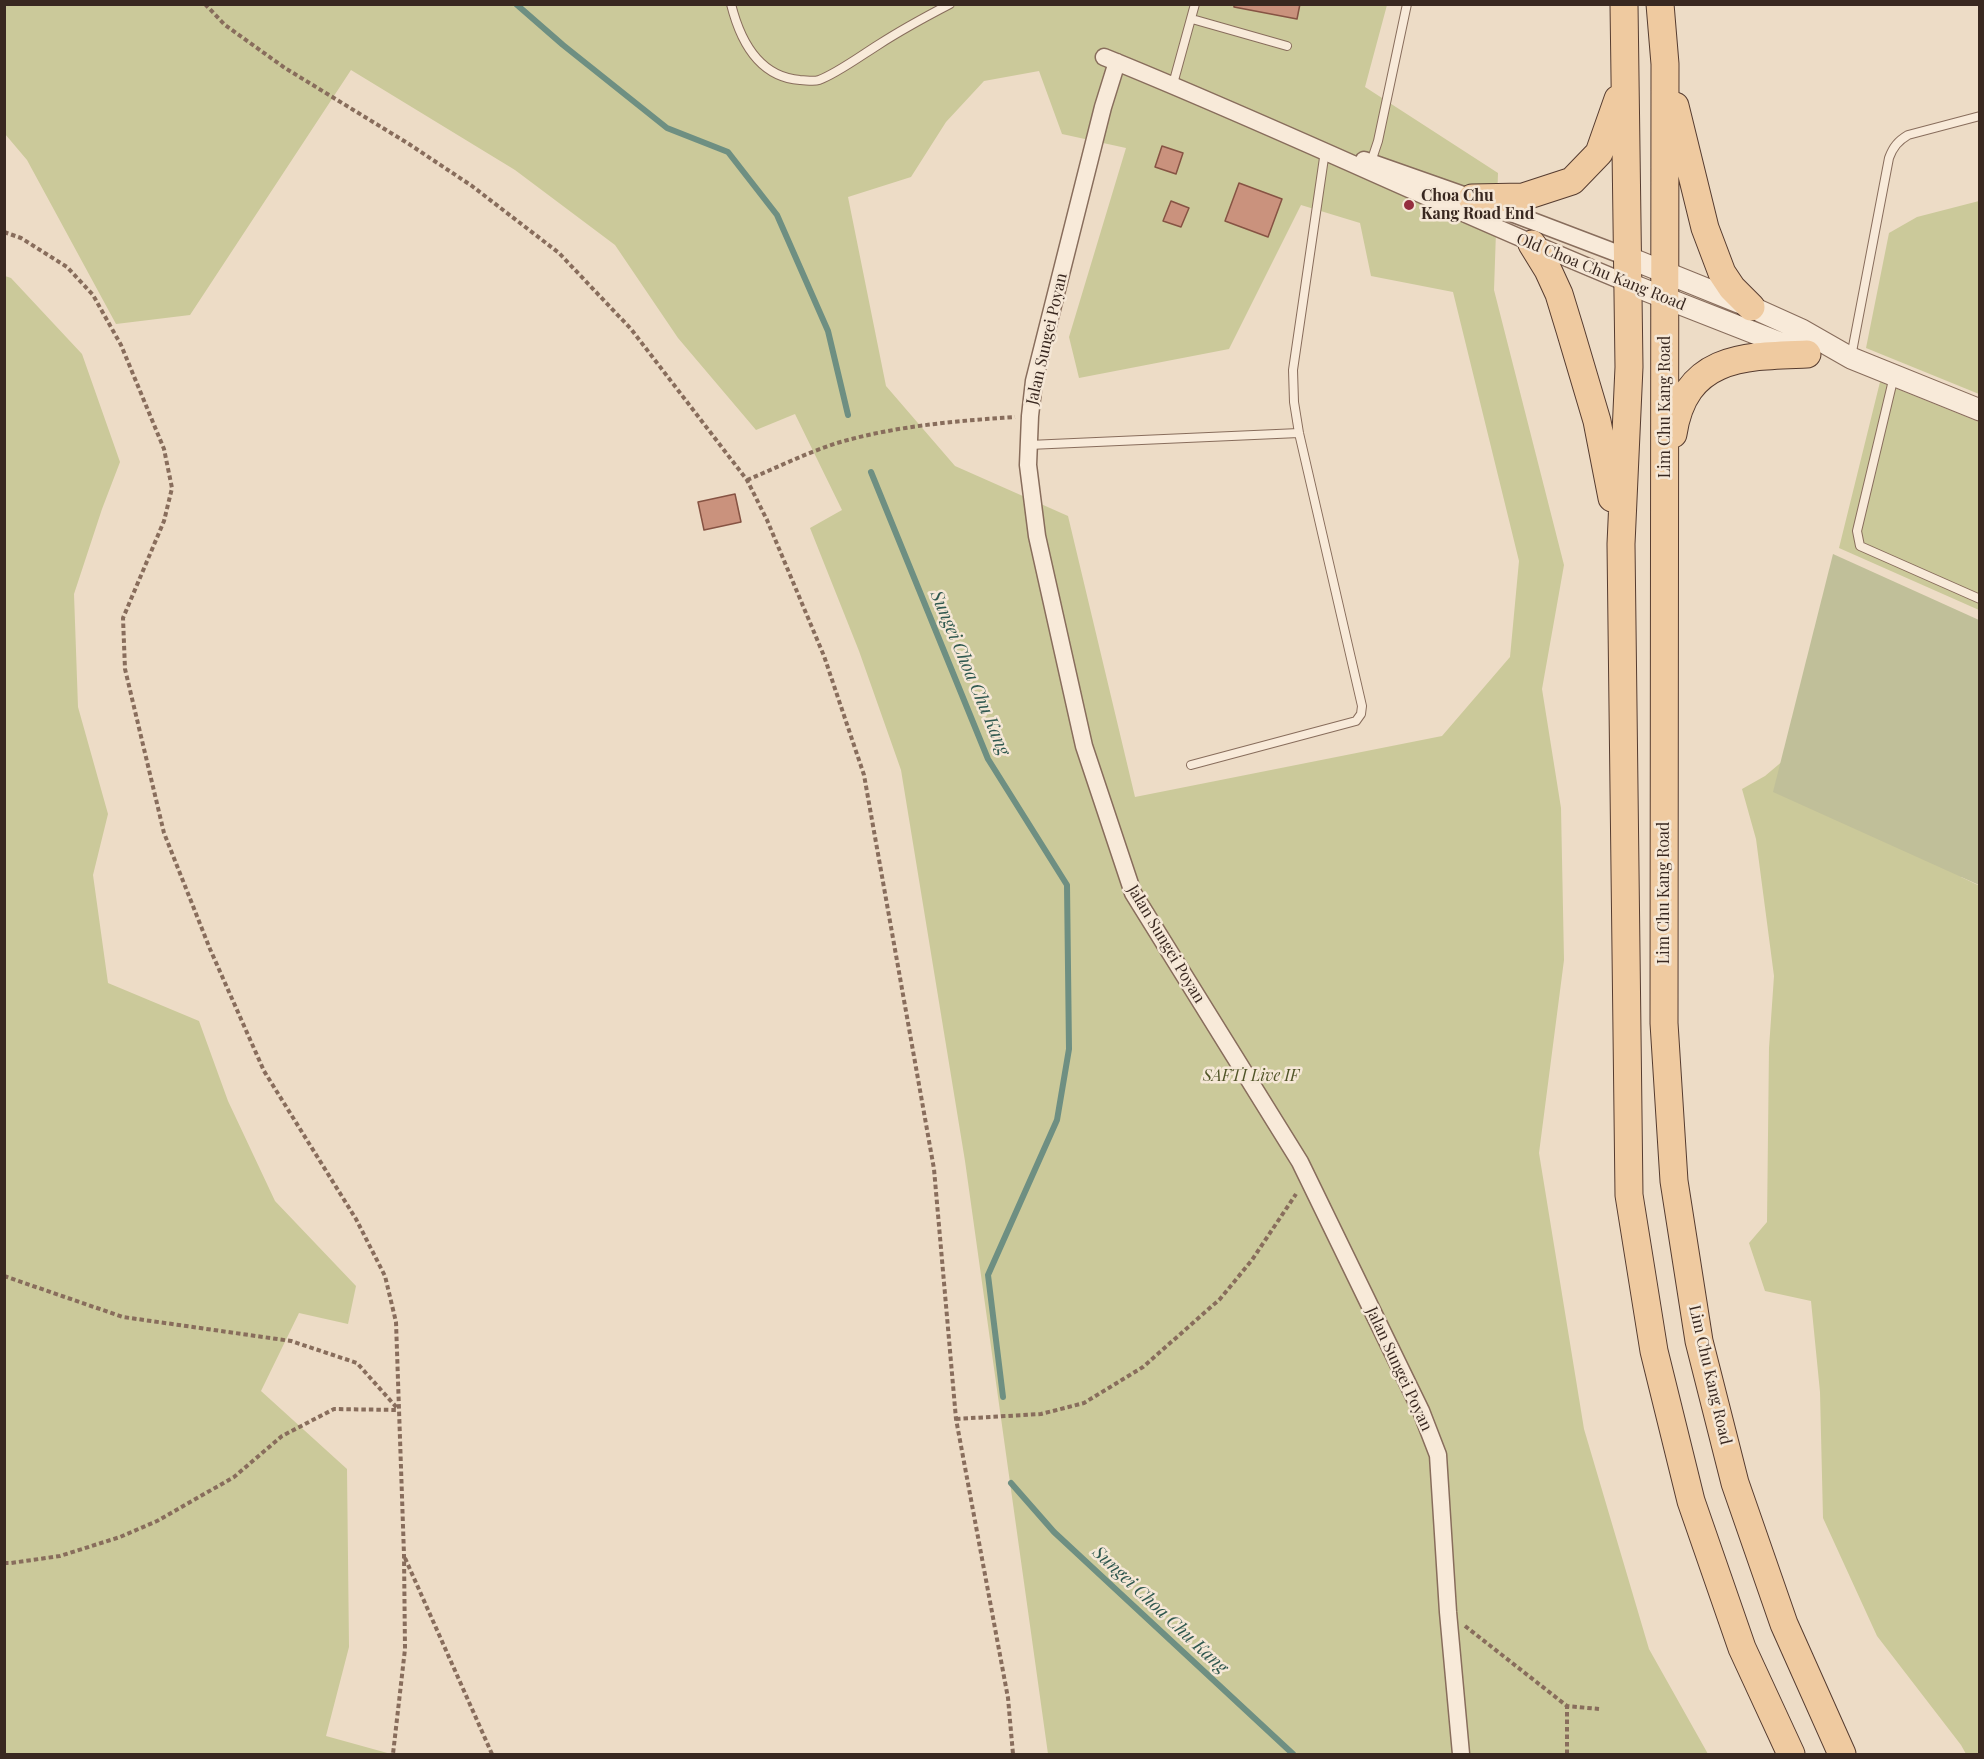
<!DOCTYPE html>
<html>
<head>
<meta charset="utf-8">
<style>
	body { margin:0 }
	#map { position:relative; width:1984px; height:1759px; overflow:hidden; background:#eddcc6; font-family:"Playfair Display",serif }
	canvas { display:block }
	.frame { position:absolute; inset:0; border:6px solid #392820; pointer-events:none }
</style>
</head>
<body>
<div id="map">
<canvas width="1984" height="1759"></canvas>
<div class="frame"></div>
</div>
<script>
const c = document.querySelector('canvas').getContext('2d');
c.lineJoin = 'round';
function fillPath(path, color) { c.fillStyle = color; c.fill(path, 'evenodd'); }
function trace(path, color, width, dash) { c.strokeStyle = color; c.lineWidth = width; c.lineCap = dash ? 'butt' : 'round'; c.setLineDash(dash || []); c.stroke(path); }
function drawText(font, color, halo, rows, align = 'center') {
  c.font = font + ' "Playfair Display",serif'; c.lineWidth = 5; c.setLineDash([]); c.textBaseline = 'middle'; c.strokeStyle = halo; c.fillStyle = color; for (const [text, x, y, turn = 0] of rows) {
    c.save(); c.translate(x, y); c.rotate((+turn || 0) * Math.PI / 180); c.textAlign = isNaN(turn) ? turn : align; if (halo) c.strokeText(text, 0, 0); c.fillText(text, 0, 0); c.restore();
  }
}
fillPath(new Path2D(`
	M4 5H1387L1365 87 1498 173 1494 290 1564 565 1542 689 1561 808 1564 960 1539 1153 1584 1429 1649 1649 1708 1754H1048L965 1161 901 770 859 651 810 528 842 510 795 414 756 430 678 338 615 245 515 170 351 70 190 315 116 324 27 160 5 134ZM1039 71 1062 134 1126 148 1069 337 1079 378 1229 349 1301 205 1360 223 1371 276 1453 292 1519 561 1510 657 1442 736 1135 797 1068 516 955 466 886 386 848 197 911 177 946 122 984 81Z
	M1979 201H1980L1979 394 1866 348 1889 233 1917 217Z
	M5 276 11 278 82 354 120 462 102 509 74 594 78 707 108 814 93 875 108 983 199 1021 228 1101 275 1201 356 1286 348 1324 299 1313 261 1391 347 1469 349 1647 326 1736 391 1754H5Z
	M1880 382 1979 422V610L1839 548Z
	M1980 734 1979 764 1961 877 1980 886 1979 1754H1966L1961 1745 1877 1636 1823 1518 1820 1392 1811 1301 1765 1291 1749 1243 1767 1222 1769 1048 1774 976 1756 839 1742 789 1765 776 1791 754Z`), '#cbc99a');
fillPath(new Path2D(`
	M1833 554 1979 620V885L1773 792Z`), '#c0bf99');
trace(new Path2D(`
	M516 4 563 45 667 128 728 152 777 215 828 331 848 415
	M871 472 988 759 1067 885 1069 1049 1057 1120 988 1275 1003 1397
	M1011 1483 1054 1532 1293 1754`), '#6e8f82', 6);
const building = new Path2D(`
	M1234 4H1300L1297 19 1234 7Z
	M1162 146 1183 153 1176 174 1155 167Z
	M1239 183 1282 199 1268 237 1225 221Z
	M1171 201 1189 208 1181 227 1163 221Z
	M735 494 741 522 704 530 698 502Z`);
fillPath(building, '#ca927d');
trace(building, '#865343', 1.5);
const service = new Path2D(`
	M731 4C740 40 759 77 800 80 806 80 813 82 819 80 836 74 862 55 878 45 901 30 925 17 950 4
	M1192 19 1287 46
	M1173 84 1195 4
	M1371 162 1378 141 1407 4
	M1851 357 1889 158C1893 147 1898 141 1908 135L1980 116
	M1894 376 1857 531 1860 546 1980 599
	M1029 445 1299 433
	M1191 765 1356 721 1361 714 1362 706 1299 433 1294 402 1293 370 1325 151`);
const minor = new Path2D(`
	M1104 57C1280 128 1451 211 1627 283
	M1117 62 1103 107 1034 381 1030 416 1028 465 1037 536 1084 746 1133 893 1300 1162 1421 1411 1438 1455 1448 1612 1461 1754
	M1364 160 1472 198 1627 257`);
const tertiary = new Path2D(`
	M1627 257 1751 307 1802 330 1851 358 1980 410
	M1627 283 1803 352`);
const primary = new Path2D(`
	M1624 4 1629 367 1621 544 1629 1195 1654 1351 1691 1501 1742 1648 1791 1754
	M1660 4 1665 64 1664 1023 1674 1181 1699 1341 1735 1483 1784 1624 1842 1754
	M1675 106 1705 228 1722 273 1732 288 1751 307
	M1472 198 1523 197 1572 181 1599 153 1618 99
	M1532 244 1548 270 1559 294 1570 330 1597 421 1612 498
	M1673 434C1685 356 1743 356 1807 354`);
trace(service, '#886d5c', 10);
trace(minor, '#886d5c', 19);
trace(tertiary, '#886d5c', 23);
trace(primary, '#563c30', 29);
trace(new Path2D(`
	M205 4 225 25 285 68 409 144 472 186 559 253 631 329 747 480 767 520 824 656 864 775 934 1169 956 1419 1008 1698 1013 1754
	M4 232 21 238 67 267 93 295 121 345 164 449 172 488 164 521 123 618 125 669 164 833 210 949 264 1071 356 1219 385 1276 396 1322 404 1555 405 1649 393 1754
	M747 480C776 468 806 453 837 443 895 426 955 421 1015 417
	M4 1276 123 1317 291 1341 357 1363 398 1409
	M956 1419 1041 1414 1084 1403 1143 1367 1220 1299 1252 1260 1296 1194
	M405 1558 492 1754
	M4 1563H11L60 1556 120 1537 157 1521 234 1477 282 1436 334 1409 398 1410
	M1465 1626 1567 1706 1599 1709
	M1567 1754V1706`), '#886d5c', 4, [4.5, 3]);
trace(service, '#f8ead9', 8);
trace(minor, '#f8ead9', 16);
trace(tertiary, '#f8ead9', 21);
trace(primary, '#efcaa0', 27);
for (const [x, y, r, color] of [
	[1409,205,6,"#952e3e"]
]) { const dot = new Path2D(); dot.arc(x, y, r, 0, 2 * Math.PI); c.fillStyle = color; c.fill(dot); trace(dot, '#f5e7d6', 2); }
drawText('bold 16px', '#392820', '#f5e7d6', [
	["Choa Chu",1421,196],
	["Kang Road End",1421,214]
], 'left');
drawText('16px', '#392820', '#f5e7d6', [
	["Old Choa Chu Kang Road",1601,272,22],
	["Jalan Sungei Poyan",1047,339,-77],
	["Lim Chu Kang Road",1665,407,-90],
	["Lim Chu Kang Road",1664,893,-90],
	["Jalan Sungei Poyan",1166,944,59],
	["Jalan Sungei Poyan",1399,1369,65],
	["Lim Chu Kang Road",1710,1375,77]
]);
drawText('italic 16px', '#505427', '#f5e7d6', [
	["SAFTI Live IF",1251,1076]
]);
drawText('italic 18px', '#2f584f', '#f5e7d6', [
	["Sungei Choa Chu Kang",970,673,67],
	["Sungei Choa Chu Kang",1160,1610,43]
]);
</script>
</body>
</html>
